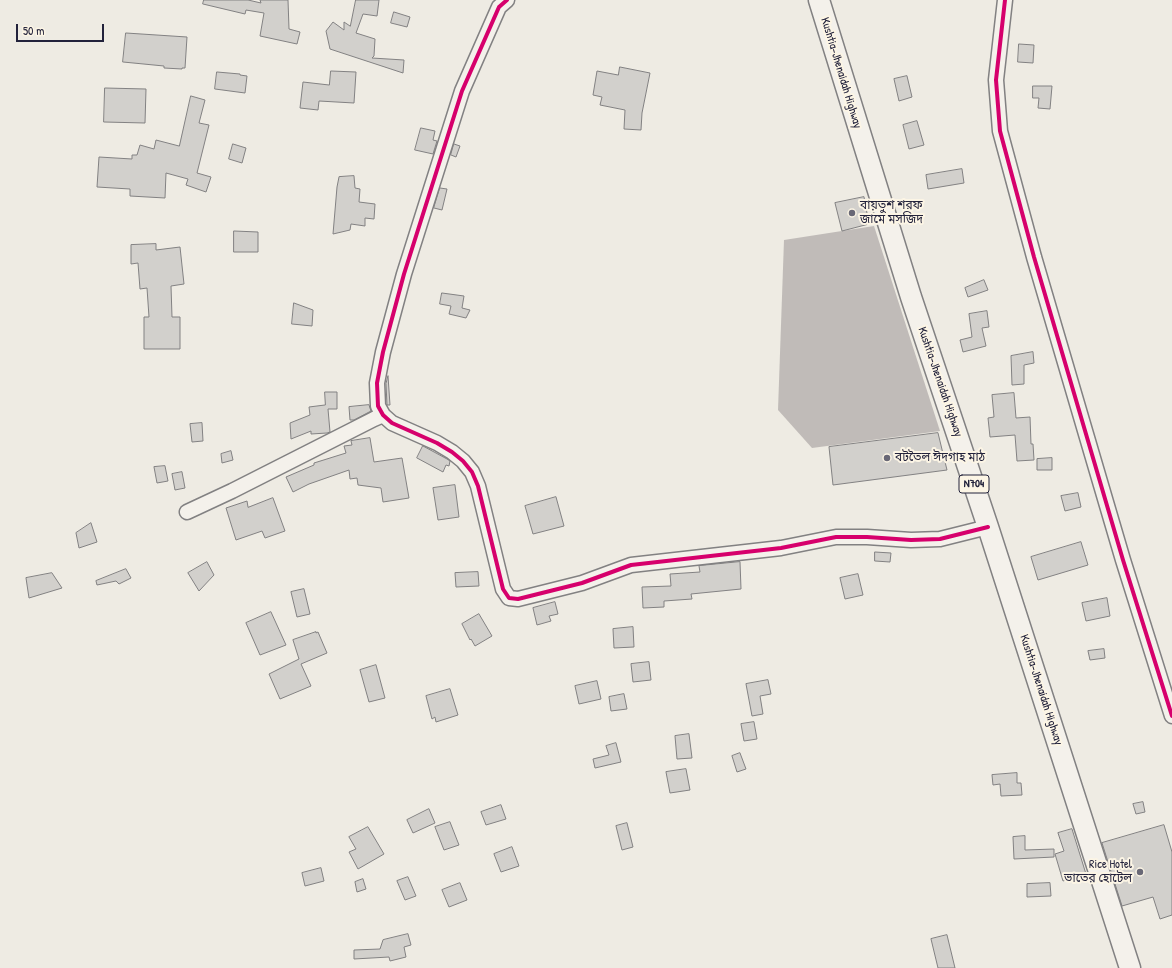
<!DOCTYPE html>
<html>
<head>
<meta charset="utf-8">
<style>
	body { margin:0 }
	#map { position:relative; width:1172px; height:968px; overflow:hidden; background:#eeebe3; font-family:"Patrick Hand",sans-serif }
	canvas { display:block }
	.scale { position:absolute; left:16px; top:24px; width:88px; height:18px; box-sizing:border-box; border:2px solid #22223b; border-top:0; padding-left:5px; font-size:12px; line-height:14px; white-space:nowrap; color:#22223b; -webkit-text-stroke:3px #fcf5e5; paint-order:stroke }
</style>
</head>
<body>
<div id="map">
<canvas width="1172" height="968"></canvas>
<div class="scale">50 m</div>
</div>
<script>
const c = document.querySelector('canvas').getContext('2d');
c.lineJoin = 'round';
function fillPath(path, color) { c.fillStyle = color; c.fill(path, 'evenodd'); }
function trace(path, color, width, dash) { c.strokeStyle = color; c.lineWidth = width; c.lineCap = dash ? 'butt' : 'round'; c.setLineDash(dash || []); c.stroke(path); }
function drawText(font, color, halo, rows, align = 'center') {
  c.font = font + ' "Patrick Hand","Noto Sans Bengali",sans-serif'; c.lineWidth = 4; c.setLineDash([]); c.textBaseline = 'middle'; c.strokeStyle = halo; c.fillStyle = color; for (const [text, x, y, turn = 0] of rows) {
    c.save(); c.translate(x, y); c.rotate((+turn || 0) * Math.PI / 180); c.textAlign = isNaN(turn) ? turn : align; if (halo) c.strokeText(text, 0, 0); c.fillText(text, 0, 0); c.restore();
  }
}
fillPath(new Path2D(`
	M874 226 940 431 812 448 778 410 784 240Z`), '#c0bbb8');
const building = new Path2D(`
	M204 0H248L261 3 260 0H288L289 29 300 32 297 44 260 36 264 13 246 10 245 14 203 4Z
	M356 0H379L377 16 363 14 356 33 375 39 374 56 372 58 404 60 403 73 330 49 326 31 333 22 344 30V22L350 26Z
	M394 12 410 17 407 27 391 23Z
	M126 33 187 37 185 68H182V69L164 68V66L123 62Z
	M1019 44 1034 45 1033 63 1018 62Z
	M620 67 650 73 642 113 641 130 624 129 625 110 600 105 602 97 593 95 597 71 618 75Z
	M331 71 356 72 354 103 319 101 318 110 300 108 303 82 329 85Z
	M217 72 240 74V75L247 76 245 93 215 89Z
	M907 76 912 97 899 101 894 79Z
	M1033 86H1052L1050 109 1038 108 1039 98H1033Z
	M105 88 146 89 145 123 104 122Z
	M191 96 205 100 199 123 209 125 197 173 211 177 206 192 186 185 188 179 166 173 165 198 130 196V189L97 187 99 157 132 159V155H137L140 145 154 149 156 140 179 146Z
	M917 121 924 145 909 149 903 125Z
	M421 128 435 131 433 140 437 141 433 154 415 150Z
	M233 144 246 148 242 163 229 159Z
	M454 144 460 146 456 157 451 155Z
	M962 169 964 183 928 189 926 175Z
	M354 176 355 188 360 189 359 202 375 204 374 219 365 218V226L351 224 350 230 333 234 337 187 339 177Z
	M440 188 447 189 442 210 434 208Z
	M864 197 869 224 842 231 835 203Z
	M234 231 258 232V252H234Z
	M156 244V250L180 247 184 284 171 286 172 317H180V349H144V317H149L147 288 140 289 138 263 131 264V245Z
	M984 280 988 290 968 297 965 288Z
	M442 293 464 296 462 308 470 310 466 318 449 314 451 306 440 304Z
	M294 303 313 310 312 326 292 324Z
	M987 311 989 327 982 328 986 346 963 352 960 340 972 337 969 314Z
	M1033 352 1034 363 1024 365V384L1012 385 1011 356Z
	M388 376 390 405H387L386 384Z
	M325 392H337V409H328L330 432 327 433 311 434V431L291 439 290 423 310 415 309 407 325 405Z
	M1014 393 1016 418 1030 417 1031 444H1033L1034 460 1017 461 1015 435 990 437 988 418 994 417 992 395Z
	M369 405 371 411 354 420H350L349 407Z
	M202 423 203 441 192 442 190 424Z
	M938 433 947 470 833 485 829 447Z
	M370 438 374 462 402 458 409 498 383 502 381 488 358 485 357 478 350 479 349 470 309 484 293 492 286 477 314 465V463L346 453 344 446 352 445 351 441Z
	M423 446 447 459 450 461 449 466 446 465 443 472 417 458Z
	M231 451 233 460 222 463 221 454Z
	M1052 458V470H1037V459Z
	M165 466 168 481 157 483 154 467Z
	M182 472 185 488 175 490 172 474Z
	M455 485 459 517 438 520 433 488Z
	M1078 493 1081 507 1065 511 1061 496Z
	M556 497 564 526 533 534 525 506Z
	M273 498 285 531 265 538 262 531 236 540 226 508 247 501 248 507Z
	M91 523 97 542 79 548 76 533Z
	M1081 542 1088 565 1038 580 1031 557Z
	M875 552 891 553 890 562 875 561Z
	M207 562 214 575 199 591 188 573Z
	M740 562 741 589 691 594 692 599 664 601V607L643 608 642 587 671 586 670 574 700 572 699 566Z
	M126 569 131 578 119 584 116 581 97 585 96 581Z
	M478 572 479 586 456 587 455 573Z
	M52 573 62 588 29 598 26 578Z
	M858 574 863 595 845 599 840 578Z
	M304 589 310 614 297 617 291 592Z
	M1107 598 1110 616 1086 621 1082 603Z
	M555 602 558 614 549 616 551 621 537 625 533 608Z
	M271 612 286 645 260 655 246 623Z
	M479 614 492 636 475 646 471 639 470 640 462 624Z
	M633 627 634 647 614 648 613 629Z
	M316 632V633L318 632 327 653 301 664 311 686 280 699 269 674 299 659 293 640Z
	M1104 649 1105 658 1090 660 1088 651Z
	M649 662 651 680 633 682 631 664Z
	M376 665 385 698 369 702 360 670Z
	M768 680 771 694 760 696 763 714 752 716 746 684Z
	M597 681 601 699 579 704 575 686Z
	M450 689 458 715 436 722 435 717 432 719 426 696Z
	M624 694 627 709 611 711 609 697Z
	M754 722 757 739 744 741 741 724Z
	M689 734 692 758 677 759 675 736Z
	M616 743 621 762 595 768 593 759 609 755 606 746Z
	M740 753 746 769 737 772 732 756Z
	M686 769 690 790 670 793 666 772Z
	M1017 773V783H1021L1022 795 1001 796 1000 784 993 785 992 775Z
	M1143 802 1145 812 1136 814 1133 804Z
	M501 805 506 819 486 825 481 812Z
	M429 809 435 823 413 833 407 820Z
	M450 822 459 845 444 850 435 827Z
	M627 823 633 847 622 850 616 826Z
	M1164 825 1172 852V915L1160 919 1153 897 1122 906 1102 843Z
	M368 827 384 854 358 869 349 852 356 849 349 837Z
	M1072 829 1086 874 1063 881 1055 854 1064 851 1058 833Z
	M1025 836V850L1054 849V857L1014 859 1013 837Z
	M512 847 519 866 501 872 494 854Z
	M321 868 324 881 305 886 302 873Z
	M408 877 416 896 405 900 397 881Z
	M363 879 366 889 357 892 355 882Z
	M460 883 467 900 449 907 442 890Z
	M1050 883 1051 896 1027 897V884Z
	M408 934 411 945 404 947 406 957 390 961 389 957 354 959V950L380 949 383 940Z
	M947 935 955 968H938L931 939Z`);
fillPath(building, '#d2d0cc');
trace(building, '#828182', 1);
const minor = new Path2D(`
	M507 0 499 7 462 91 404 274 383 352 377 383 378 406 383 415 392 423 437 443 452 452 463 461 472 472 478 486 503 589 509 598 518 599 582 583 631 565 781 548 836 537H867L911 540 940 539 988 527
	M1005 0 996 80 1000 131 1034 257 1123 560 1172 716
	M187 512 232 491 374 419 383 415`);
const highway = new Path2D(`
	M819 0 911 297 988 527 1130 968`);
trace(minor, '#828182', 17);
trace(highway, '#828182', 23);
trace(minor, '#f4f1eb', 14);
trace(highway, '#f4f1eb', 20);
trace(new Path2D(`
	M507 0 499 7 462 91 404 274 383 352 377 383 378 406 383 415 392 423 437 443 452 452 463 461 472 472 478 486 503 589 509 598 518 599 582 583 631 565 781 548 836 537H867L911 540 940 539 988 527
	M1005 0 996 80 1000 131 1034 257 1123 560 1172 716`), '#d6006c', 4);
for (const [x, y, r, color] of [
	[852,213,4,"#696876"],
	[887,458,4,"#696876"],
	[1140,872,4,"#696876"]
]) { const dot = new Path2D(); dot.arc(x, y, r, 0, 2 * Math.PI); c.fillStyle = color; c.fill(dot); trace(dot, '#fcf5e5', 1.5); }
for (const [x, y, w] of [
	[974,484,30]
]) { const box = new Path2D(); box.roundRect(x - w / 2, y - 9, w, 18, 3); c.fillStyle = '#fcf5e5'; c.fill(box); trace(box, '#22223b', 1); }
drawText('bold 11px', '#22223b', null, [
	["N704",974,484]
]);
drawText('12px', '#22223b', '#fcf5e5', [
	["Kushtia-Jhenaidah Highway",841,73,73],
	["Kushtia-Jhenaidah Highway",940,382,71],
	["Kushtia-Jhenaidah Highway",1041,690,72]
]);
drawText('12px', '#22223b', '#fcf5e5', [
	["বায়তুশ শরফ",860,206],
	["জামে মসজিদ",860,220],
	["বটতৈল ঈদগাহ মাঠ",895,458],
	["Rice Hotel",1132,865,"right"],
	["ভাতের হোটেল",1132,879,"right"]
], 'left');
</script>
</body>
</html>
